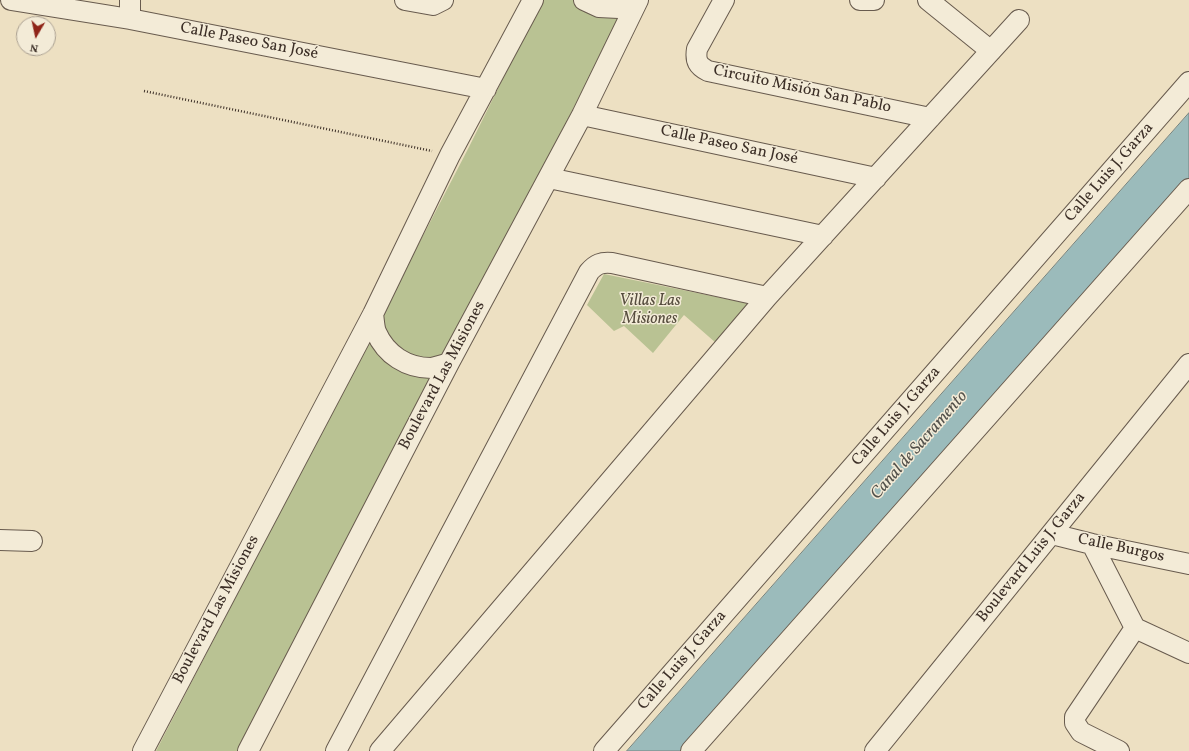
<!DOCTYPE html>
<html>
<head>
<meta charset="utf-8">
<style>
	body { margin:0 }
	#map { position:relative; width:1189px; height:751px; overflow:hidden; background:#ede0c2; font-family:Vollkorn,serif }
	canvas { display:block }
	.north { position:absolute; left:16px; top:16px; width:40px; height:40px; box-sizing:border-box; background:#f3ebd7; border:1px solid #aaa091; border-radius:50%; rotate:189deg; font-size:11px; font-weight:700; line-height:16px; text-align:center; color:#3c2f27 }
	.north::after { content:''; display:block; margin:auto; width:14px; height:18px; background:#8f2418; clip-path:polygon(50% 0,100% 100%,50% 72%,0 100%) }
</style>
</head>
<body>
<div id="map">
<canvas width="1189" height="751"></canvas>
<div class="north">N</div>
</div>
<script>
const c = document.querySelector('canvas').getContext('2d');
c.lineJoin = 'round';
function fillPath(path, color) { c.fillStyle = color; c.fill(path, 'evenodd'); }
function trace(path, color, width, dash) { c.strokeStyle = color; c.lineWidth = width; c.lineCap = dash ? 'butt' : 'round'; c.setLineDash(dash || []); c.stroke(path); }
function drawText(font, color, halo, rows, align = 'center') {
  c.font = font + ' Vollkorn,serif'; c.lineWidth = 3; c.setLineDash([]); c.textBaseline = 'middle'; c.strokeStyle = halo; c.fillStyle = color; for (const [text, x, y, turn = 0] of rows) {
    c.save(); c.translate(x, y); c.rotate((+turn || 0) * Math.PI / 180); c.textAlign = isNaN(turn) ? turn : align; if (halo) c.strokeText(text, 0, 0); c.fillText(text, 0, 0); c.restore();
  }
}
fillPath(new Path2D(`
	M542 0H630L238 751H156L469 147Z
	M604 274 751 304 716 343 684 315 653 353 624 326 614 331 587 305Z`), '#b9c293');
const water = new Path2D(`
	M1189 113V179L683 751H627Z`);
fillPath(water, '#9bbbbb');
trace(water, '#758380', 1);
const street = new Path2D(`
	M11 0 130 19 486 89
	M405 0 433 5 443 0
	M584 0 599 7 619 8 638 0
	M724 0 697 49C695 61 698 66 708 71L930 118
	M860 0H874
	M928 0 991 51
	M130 19V0
	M582 115 876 178
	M549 178 823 236
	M373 314C374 320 374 327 376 332 386 355 407 368 431 368 437 367 443 365 449 363
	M1052 534 1092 544 1189 564
	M0 540 32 541
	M1092 544 1135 628
	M1135 628 1189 653
	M143 751 373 314 450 155 533 0
	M248 751 449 363 582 115 638 0
	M336 751 589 272C596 264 601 262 612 263L767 297
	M380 751 767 297 1019 20
	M604 751 1189 82
	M691 751 1189 189
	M875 751 1189 364
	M1119 751 1081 732 1075 723V717L1135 628`);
trace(street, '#685b4e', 22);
trace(new Path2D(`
	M144 91 432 151`), '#3c2f27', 2.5, [1, 2]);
trace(street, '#f3ebd7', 20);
drawText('16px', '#3c2f27', '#f3ebd7', [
	["Calle Paseo San José",249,42,11],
	["Circuito Misión San Pablo",802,90,12],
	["Calle Paseo San José",729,146,12],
	["Calle Luis J. Garza",1110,173,-49],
	["Boulevard Las Misiones",443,376,-62],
	["Calle Luis J. Garza",897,417,-49],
	["Calle Burgos",1121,549,12],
	["Boulevard Luis J. Garza",1032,558,-51],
	["Boulevard Las Misiones",217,610,-62],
	["Calle Luis J. Garza",683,661,-49]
]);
drawText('italic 16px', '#554c3d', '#f3ebd7', [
	["Villas Las",650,302],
	["Misiones",650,320]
]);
drawText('italic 17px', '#54524c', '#f3ebd7', [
	["Canal de Sacramento",920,446,-49]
]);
</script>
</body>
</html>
